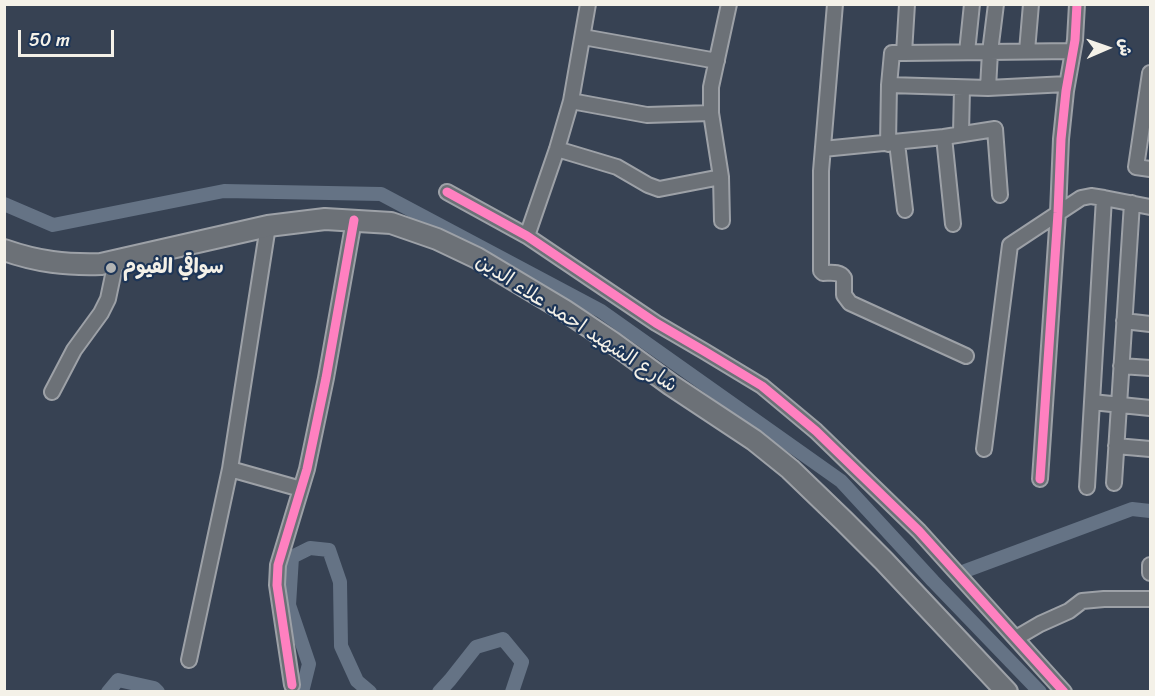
<!DOCTYPE html>
<html>
<head>
<meta charset="utf-8">
<style>
	body { margin:0 }
	#map { position:relative; width:1155px; height:696px; overflow:hidden; background:#374253; font-family:Sriracha,"Playpen Sans Arabic",sans-serif }
	canvas { display:block }
	.frame { position:absolute; inset:0; border:6px solid #f4f1e8; pointer-events:none }
	.north { position:absolute; left:1077px; top:18px; width:60px; height:60px; -webkit-text-stroke:4px #1d3557; paint-order:stroke; rotate:88deg; font-size:16px; font-weight:700; line-height:24px; text-align:center; color:#f4f1e8 }
	.north::after { content:''; display:block; margin:auto; width:21px; height:27px; background:#f4f1e8; clip-path:polygon(50% 0,100% 100%,50% 72%,0 100%) }
	.scale { position:absolute; left:18px; top:30px; width:96px; height:27px; box-sizing:border-box; border:3px solid #f4f1e8; border-top:0; padding-left:8px; font-size:18px; line-height:21px; white-space:nowrap; color:#f4f1e8; -webkit-text-stroke:4px #1d3557; paint-order:stroke }
</style>
</head>
<body>
<div id="map">
<canvas width="1155" height="696"></canvas>
<div class="frame"></div>
<div class="north">ش</div>
<div class="scale">50 m</div>
</div>
<script>
const c = document.querySelector('canvas').getContext('2d');
c.lineJoin = 'round';
function trace(path, color, width, dash) { c.strokeStyle = color; c.lineWidth = width; c.lineCap = dash ? 'butt' : 'round'; c.setLineDash(dash || []); c.stroke(path); }
function drawText(font, color, halo, rows, align = 'center') {
  c.font = font + ' Sriracha,"Playpen Sans Arabic",sans-serif'; c.lineWidth = 4.5; c.setLineDash([]); c.textBaseline = 'middle'; c.strokeStyle = halo; c.fillStyle = color; for (const [text, x, y, turn = 0] of rows) {
    c.save(); c.translate(x, y); c.rotate((+turn || 0) * Math.PI / 180); c.textAlign = isNaN(turn) ? turn : align; if (halo) c.strokeText(text, 0, 0); c.fillText(text, 0, 0); c.restore();
  }
}
trace(new Path2D(`
	M4 204 53 225 224 191 381 194 601 311 841 481 933 581 1040 692
	M965 571 1132 509 1150 511
	M108 692 118 680 154 688 158 692
	M302 692 309 664 289 605 292 557 310 548 329 550 340 582 341 646 357 681 370 692
	M439 692 450 680 476 647 503 639 522 662 512 692`), '#657385', 14);
const minor = new Path2D(`
	M835 4 821 171V271L823 273C830 273 840 271 844 278V295L850 303 966 356
	M583 37 717 61
	M1027 51 1031 4
	M967 52 972 4
	M904 53 1073 51
	M1150 73 1136 167 1150 169
	M889 85 892 53H904L907 4
	M988 88 990 52 996 4
	M571 101 647 115 711 113
	M961 134 962 88
	M944 137 995 129 1000 195
	M897 143 905 210
	M888 144 889 85 988 88 1067 84
	M557 149 617 167 648 185 659 189 721 177
	M823 149 944 137 953 224
	M447 192 527 236 656 323 704 351 762 386 816 431 919 531 1064 692
	M722 221 721 177 711 113V87L729 4
	M527 236 557 149 571 101 588 4
	M1124 321 1150 324
	M1121 366 1150 368
	M52 392 74 350 101 313 108 299 116 261
	M1092 402 1150 408
	M1116 446 1150 449
	M984 449 1010 245 1081 198 1091 196 1104 198
	M230 469 301 489
	M1040 479 1058 213 1061 139 1066 91 1075 40 1077 4
	M1114 483 1132 203
	M1087 487 1104 198 1150 207
	M1150 565V573
	M1016 638 1040 624 1069 611 1082 601 1104 599H1150
	M189 660 230 469 268 226
	M292 685 277 585 278 565 307 469 326 378 354 220`);
const secondary = new Path2D(`
	M4 250C38 262 66 265 101 264L268 226 325 219 391 223 437 239 477 258 564 310 612 342 671 385 754 440 790 469 844 521 884 561 1007 692`);
trace(minor, '#9da1a7', 18);
trace(secondary, '#9da1a7', 24);
trace(minor, '#6c7177', 14);
trace(secondary, '#6c7177', 20);
trace(new Path2D(`
	M447 192 527 236 656 323 704 351 762 386 816 431 919 531 1064 692
	M1040 479 1058 213 1061 139 1066 91 1075 40 1077 4
	M292 685 277 585 278 565 307 469 326 378 354 220`), '#ff80c0', 9);
for (const [x, y, r, color] of [
	[111,268,6,"#b2b4b4"]
]) { const dot = new Path2D(); dot.arc(x, y, r, 0, 2 * Math.PI); c.fillStyle = color; c.fill(dot); trace(dot, '#1d3557', 2); }
drawText('bold 20px', '#f4f1e8', '#1d3557', [
	["سواقي الفيوم",123,268]
], 'left');
drawText('20px', '#f4f1e8', '#1d3557', [
	["شارع الشهيد احمد علاء الدين",576,324,33]
]);
</script>
</body>
</html>
